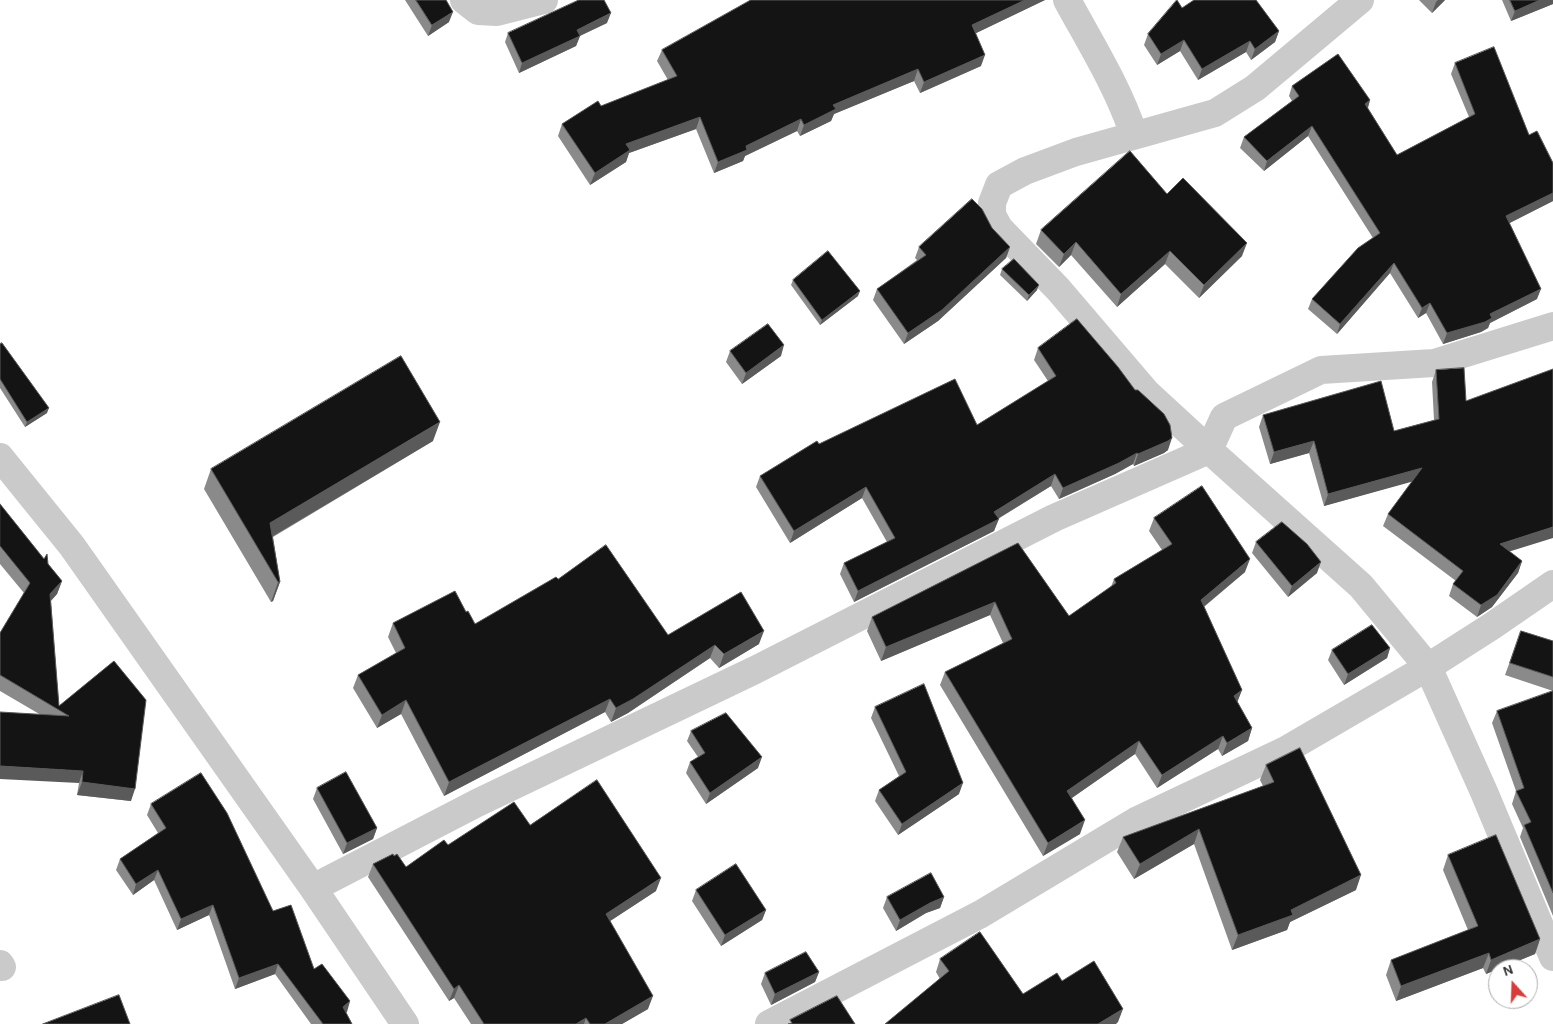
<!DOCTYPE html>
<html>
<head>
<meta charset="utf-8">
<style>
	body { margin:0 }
	#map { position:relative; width:1553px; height:1024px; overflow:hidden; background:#fff; font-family:Karla,sans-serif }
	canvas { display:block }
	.north { position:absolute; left:1488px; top:959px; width:50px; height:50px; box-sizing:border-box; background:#fff; border:1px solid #ababab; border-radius:50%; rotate:340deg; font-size:14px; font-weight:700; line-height:20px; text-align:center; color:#2d2d2d }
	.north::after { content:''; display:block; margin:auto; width:18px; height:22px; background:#d93d3a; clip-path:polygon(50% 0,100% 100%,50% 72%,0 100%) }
</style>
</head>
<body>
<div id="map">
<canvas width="1553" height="1024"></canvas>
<div class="north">N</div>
</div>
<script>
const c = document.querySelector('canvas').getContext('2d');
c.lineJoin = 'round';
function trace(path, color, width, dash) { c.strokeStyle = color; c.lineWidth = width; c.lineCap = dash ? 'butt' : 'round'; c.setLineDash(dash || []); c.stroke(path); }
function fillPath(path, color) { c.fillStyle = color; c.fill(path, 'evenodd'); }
trace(new Path2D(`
	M464 0 478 11 497 12 544 0
	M1067 0C1091 44 1118 87 1134 135
	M1360 0 1255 88 1215 113 1076 152 1025 171 999 185 992 203V215L999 228 1058 289 1147 393 1209 450 1361 586 1428 667 1484 792 1553 957
	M0 457 72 546 313 888 405 1024
	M313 888 477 803 755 670 1054 518 1209 450 1224 417 1321 370 1434 363 1553 326
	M0 964 2 967
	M769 1024 981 914 1136 821 1284 751 1428 667 1492 626 1553 584`), '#cacaca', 28);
fillPath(new Path2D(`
	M405 0H446L449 22 428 36Z
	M751 0H1045L976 33 981 66 920 93 914 81 834 114 831 121 800 136 797 131 745 156 743 161 714 173 696 129 629 153 626 162 590 185 558 136 562 124 601 106 668 80 657 61 662 50Z
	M1419 0H1445L1432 13Z
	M1502 0H1553V4L1511 21Z
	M1182 8 1279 31 1275 42 1251 60 1246 52 1198 80 1180 51 1157 65 1144 45 1148 34Z
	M607 23 580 36 576 46 519 73 505 42 508 33Z
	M1455 63 1529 135 1553 163V201L1509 223 1537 299 1490 323 1488 328 1481 332 1443 344 1426 313 1418 318 1390 273 1337 334 1308 309 1312 299 1373 238 1308 136 1264 171 1240 148 1244 137 1292 101 1289 96 1292 86 1370 100 1368 108 1397 155 1469 117 1451 74Z
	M1167 194 1242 256 1199 298 1165 264 1117 307 1071 255 1059 267 1036 244 1041 230Z
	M992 228 1010 247 1006 258 938 321 904 344 873 300 877 289 917 260 915 258 919 247Z
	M1002 269 1037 290 1027 301 1000 275Z
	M793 280 858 296 820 325 791 285Z
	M0 344 47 413 25 427 0 388Z
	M1038 348 1168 450 1164 453 1134 466 1133 464 1115 474 1059 499 1051 486 998 519 994 531 854 602 840 574 844 563 887 542 862 498 790 543 756 487 760 476 819 444 977 425 1048 381 1034 360Z
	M730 351 781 356 742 384 726 362Z
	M1436 370 1466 401 1510 552 1522 561 1518 573 1492 607 1477 617 1449 596 1453 584 1456 581 1383 526 1388 514 1412 481 1324 506 1309 453 1270 464 1259 427 1263 415 1394 431 1434 420 1432 382Z
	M433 441 273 537 280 582 273 601 271 602 204 489 211 469Z
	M0 504 62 581 57 594 51 601 59 706 114 661 131 801 77 795 79 783 41 715 0 691V633L24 593 0 564Z
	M1154 518 1245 572 1204 607 1242 690 1237 701 1252 728 1248 741 1222 756 1218 749 1157 788 1135 754 1072 798 1080 834 1043 856 940 685 945 672 1003 643 990 615 881 661 867 631 872 617 1018 543 1069 616 1111 587 1114 579 1162 550 1149 531Z
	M1256 542 1317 573 1288 597 1252 553Z
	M558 579 668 635 759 644 719 668 710 658 628 713 611 722 605 712 444 796 401 714 377 728 353 688 358 675 396 653 388 637 393 623 466 612 475 624Z
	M1521 631 1553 641V916L1520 837 1523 828 1512 804 1516 791 1492 723 1497 711 1553 691 1505 675Z
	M1390 648 1387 658 1344 685 1328 660 1332 650Z
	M875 707 959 794 898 835 875 801 879 790 899 776 871 718Z
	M691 731 758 768 706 804 686 773 690 762 698 757 687 741Z
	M1266 765 1356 890 1290 922 1287 930 1232 950 1194 844 1134 879 1117 852 1123 837 1263 786 1260 780Z
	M317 788 377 828 373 839 343 854 313 799Z
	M151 804 273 911 314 969 350 1001 346 1012 352 1024H311L275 974 235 989 209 915 177 930 154 880 133 895 116 870 120 859 158 833 147 815Z
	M530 825 656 891 610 921 648 1009 622 1024H471L454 998 449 1001 368 877 373 864 394 856 406 867Z
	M1448 855 1540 939 1535 954 1486 974 1483 968 1396 1001 1386 975 1391 960 1468 930 1443 870Z
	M696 890 766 910 762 920 721 946 692 901Z
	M887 897H944L940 908 926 913 896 931 883 908Z
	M940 959 1023 994 1062 981 1118 1022 940 979 936 972Z
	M819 972 815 982 771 1005 761 984 765 973Z`), '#8a8a8a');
fillPath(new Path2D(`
	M1025 0H1045L968 37 972 25Z
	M1438 0H1445L1432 13 1436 2Z
	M1540 0H1553V4L1511 21 1515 11Z
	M453 12 449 22 428 36 432 25Z
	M611 13 607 23 573 39 577 30Z
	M1279 31 1275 42 1251 60 1255 49Z
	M580 36 576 46 519 73 522 63Z
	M1184 40 1180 51 1157 65 1161 54Z
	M1250 41 1246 52 1198 80 1202 69Z
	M985 55 981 66 920 93 924 82Z
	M918 69 914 81 834 114 831 121 800 136 804 125 833 105Z
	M1370 100 1367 110 1365 104Z
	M700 117 696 129 629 153 626 162 590 185 595 173 626 144Z
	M801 119 797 131 745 156 743 161 714 173 718 162 746 146Z
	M1312 126 1308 136 1264 171 1267 161Z
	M1553 193V201L1502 227 1506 216Z
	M1076 242 1071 255 1059 267 1064 254Z
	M1247 243 1242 256 1199 298 1204 285Z
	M1010 247 1006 258 938 321 904 344 908 333Z
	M1170 251 1165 264 1117 307 1121 294Z
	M1394 263 1390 273 1337 334 1340 324Z
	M1039 285 1037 290 1027 301 1029 295Z
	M1541 289 1537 299 1490 323 1488 328 1481 332 1443 344 1447 333 1490 314Z
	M860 291 858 296 820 325 822 320Z
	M1430 303 1426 313 1418 318 1422 308Z
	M784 345 781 356 742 384 746 373Z
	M49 408 47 413 25 427 27 422Z
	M440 422 433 441 263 542 270 523Z
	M1172 438 1168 450 1164 453 1134 466 1138 454Z
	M1314 441 1309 453 1270 464 1274 452Z
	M1137 453 1133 464 1115 474 1059 499 1063 488Z
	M1422 468 1418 480 1324 506 1328 494Z
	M1055 474 1051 486 989 524 994 512Z
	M866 487 862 498 790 543 794 531Z
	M999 519 994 531 854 602 858 591Z
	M1553 527V538L1495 556 1500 544Z
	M1250 559 1245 572 1196 613 1201 600Z
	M1522 561 1518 573 1492 607 1477 617 1481 605Z
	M1321 562 1317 573 1288 597 1292 586Z
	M62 581 57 594 46 606 50 594Z
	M278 582H280L273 601 271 602Z
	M995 602 990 615 881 661 886 647Z
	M764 631 759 644 719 668 724 654Z
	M715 645 710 658 628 713 611 722 616 708Z
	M1390 648 1387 658 1344 685 1348 674Z
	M1242 690 1237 703 1234 696Z
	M610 699 605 712 444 796 449 782Z
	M406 700 401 714 377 728 382 715Z
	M1252 728 1248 741 1222 756 1227 743Z
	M1223 736 1218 749 1157 788 1162 775Z
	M1139 741 1135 754 1063 804 1067 791Z
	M762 757 758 768 706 804 710 793Z
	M0 766 83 771 79 783 0 779Z
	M82 782 135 789 131 801 77 795Z
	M963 783 959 794 898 835 902 824Z
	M1085 820 1080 834 1043 856 1048 843Z
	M377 828 373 839 343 854 347 843Z
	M1199 829 1194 844 1134 879 1140 864Z
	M158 870 154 880 133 895 136 884Z
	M1361 875 1356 890 1290 922 1287 930 1232 950 1238 935Z
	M661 878 656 891 601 927 606 914Z
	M944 897 940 908 926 913 896 931 900 920 930 903Z
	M213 905 209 915 177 930 181 919Z
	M766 910 762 920 721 946 725 935Z
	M1540 939 1535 954 1486 974 1491 960Z
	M1489 953 1483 968 1396 1001 1401 986Z
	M278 964 275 974 235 989 239 978Z
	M819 972 815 982 771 1005 775 994Z
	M459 985 454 998 449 1001 454 989Z
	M653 996 648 1009 622 1024H605Z
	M350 1001 347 1012 339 1017 343 1007Z
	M1123 1009 1118 1022 1116 1024H1098Z
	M586 1018 584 1024H576Z`), '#5a5a5a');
const building = new Path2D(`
	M416 0H446L453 12 432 25Z
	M579 0H604L611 13 577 30 580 36 522 63 508 33Z
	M751 0H1025L972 25 985 55 924 82 918 69 833 105 836 109 804 125 801 119 746 146 747 150 718 162 700 117 626 144 630 150 595 173 562 124 598 101 601 106 677 76 662 50Z
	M1177 0 1182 8 1194 0H1256L1279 31 1255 49 1250 41 1202 69 1184 40 1161 54 1148 34Z
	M1510 0H1540L1515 11Z
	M1494 47 1529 135 1537 131 1553 163V193L1506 216 1541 289 1490 314 1492 318 1485 322 1447 333 1430 303 1422 308 1394 263 1340 324 1312 299 1358 248 1380 233 1312 126 1267 161 1244 137 1299 96 1292 86 1338 54 1370 100 1365 104 1397 155 1475 114 1455 63Z
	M1130 151 1167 194 1183 178 1247 243 1204 285 1170 251 1121 294 1076 242 1064 254 1041 230Z
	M972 199 982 209 992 228 1010 247 942 310 908 333 877 289 926 255 919 247Z
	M828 251 860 291 822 320 793 280Z
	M1014 259 1039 285 1029 295 1002 269Z
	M1077 319 1118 367 1135 390H1138L1164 414 1170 425 1172 438 1168 441 1138 454 1137 453 1119 463 1063 488 1055 474 994 512 999 519 858 591 844 563 895 538 866 487 794 531 760 476 817 441 819 444 955 379 977 425 1056 376 1038 348Z
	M768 324 784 345 746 373 730 351Z
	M2 343 49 408 27 422 0 379V344Z
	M401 356 440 422 270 523 280 582H278L211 469Z
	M1464 368 1466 401 1553 369V527L1500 544 1522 561 1497 595 1481 605 1453 584 1463 571 1388 514 1422 468 1328 494 1314 441 1274 452 1263 415 1381 381 1394 431 1439 419 1436 370Z
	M1202 486 1250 559 1201 600 1242 690 1234 696 1252 728 1227 743 1223 736 1162 775 1139 741 1067 791 1085 820 1048 843 945 672 1012 639 995 602 886 647 872 617 1018 543 1069 616 1116 583 1114 579 1172 544 1154 518Z
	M0 504 44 559 47 554 48 564 62 581 50 594 59 706 114 661 146 700 135 789 82 782 83 771 0 766V712L69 716 0 675V633L30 583 0 546Z
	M1282 522 1307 544 1321 562 1292 586 1256 542Z
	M606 545 668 635 741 592 764 631 724 654 715 645 633 699 616 708 610 699 449 782 406 700 382 715 358 675 405 648 393 623 455 591 466 612 468 611 475 624 556 577 558 579Z
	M1372 625 1390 648 1348 674 1332 650Z
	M1521 631 1553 641V677L1510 663Z
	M924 684 963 783 902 824 879 790 906 772 875 707Z
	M1553 691V893L1524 825 1531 822 1516 791 1524 788 1497 711Z
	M726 713 762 757 710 793 690 762 705 753 691 731Z
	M1300 748 1361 875 1291 910 1293 915 1238 935 1199 829 1140 864 1123 837 1274 782 1266 765Z
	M346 772 377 828 347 843 317 788Z
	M201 773 227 813 273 911 291 905 314 969 322 964 350 1001 343 1007 352 1024H323L278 964 239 978 213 905 181 919 158 870 136 884 120 859 166 828 151 804Z
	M597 780 661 878 606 914 653 996 605 1024H590L586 1018 576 1024H484L459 985 454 989 373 864 393 854 394 856 397 854 406 867 444 840 448 845 514 802 530 825Z
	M1496 835 1540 939 1491 960 1489 953 1401 986 1391 960 1478 926 1448 855Z
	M736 864 766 910 725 935 696 890Z
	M931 873 944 897 930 903 900 920 887 897Z
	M980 932 1023 994 1057 973 1062 981 1094 961 1123 1009 1098 1024H885L949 971 940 959Z
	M806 952 819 972 775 994 765 973Z
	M119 995 130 1024H43Z
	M837 996 855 1024H788L792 1023 790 1020Z`);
fillPath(building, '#141414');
trace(building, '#5a5a5a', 1);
</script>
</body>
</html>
